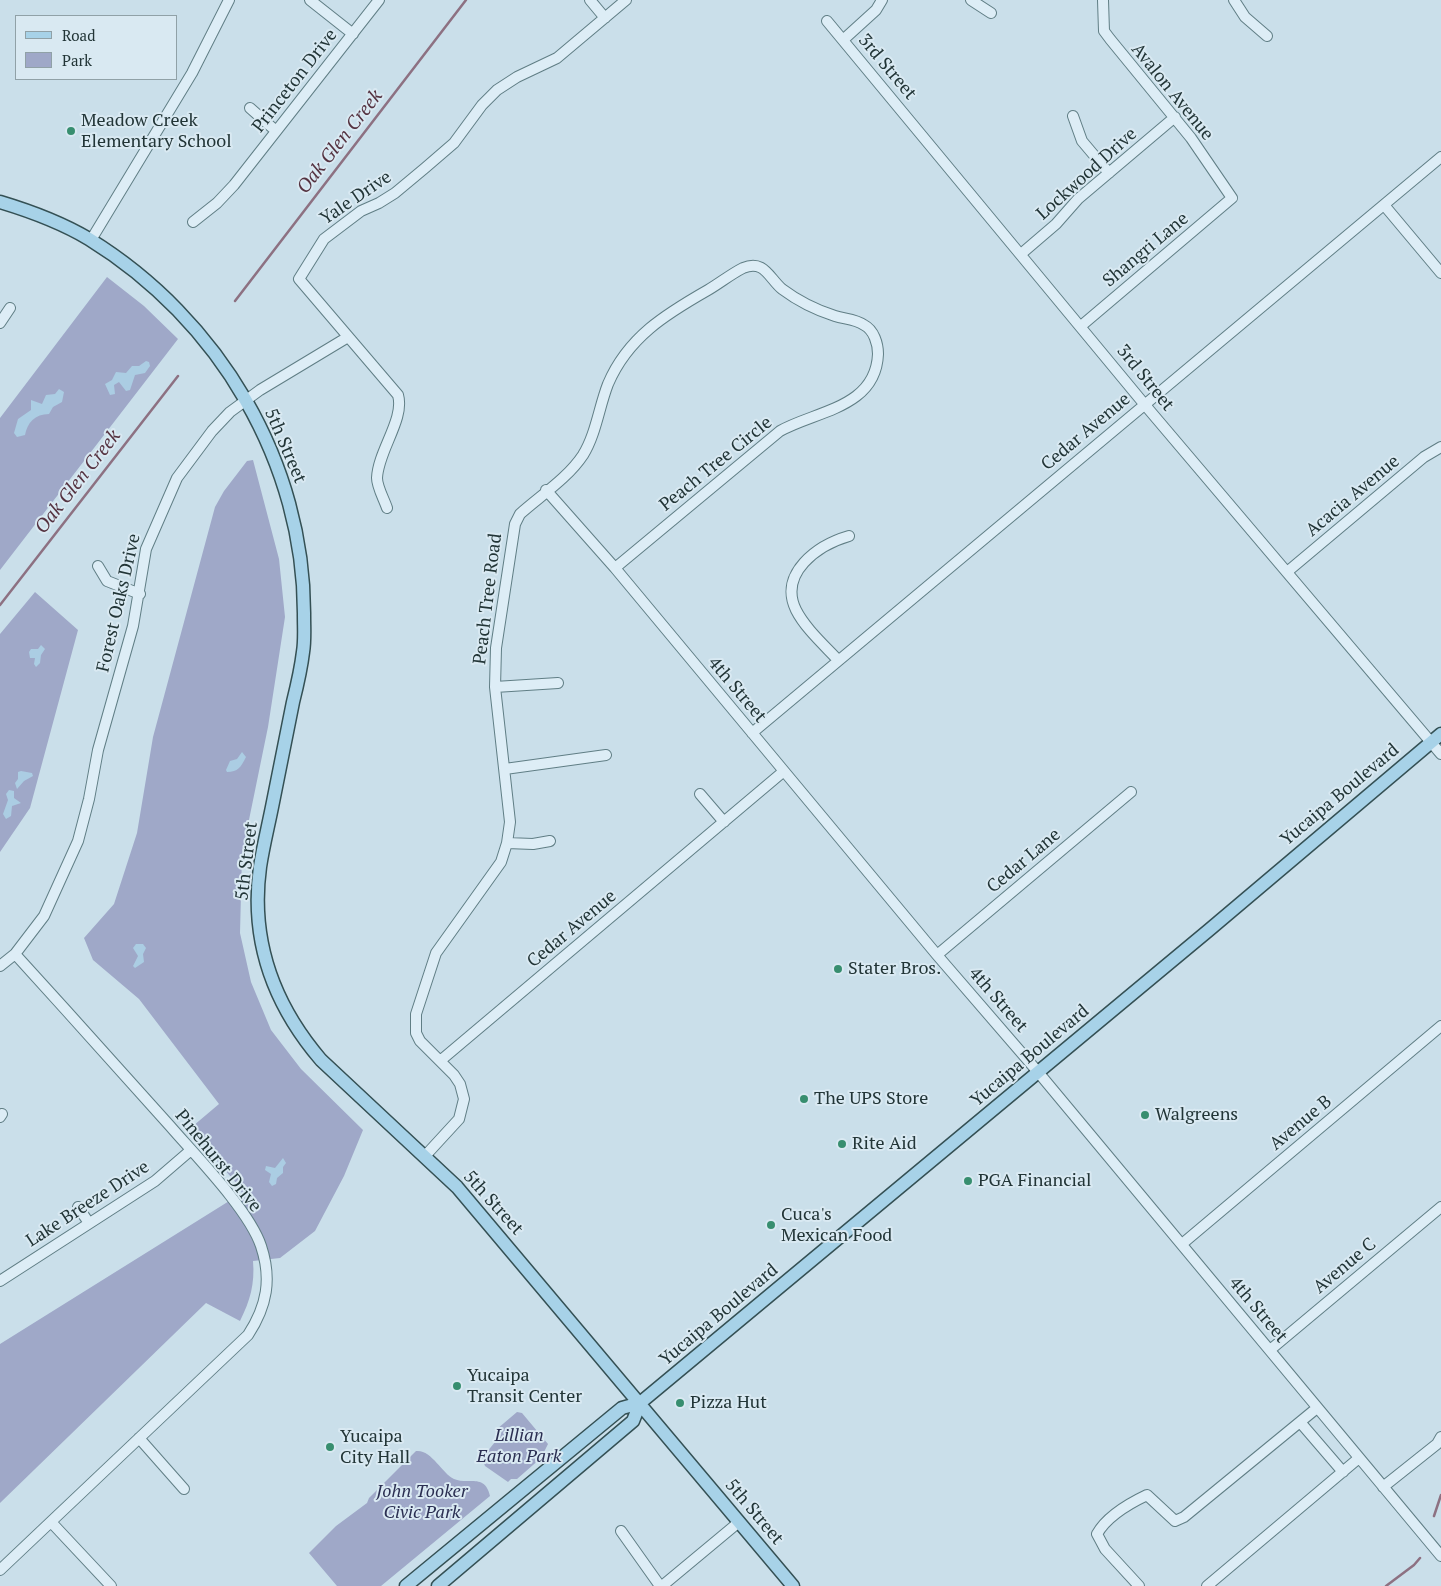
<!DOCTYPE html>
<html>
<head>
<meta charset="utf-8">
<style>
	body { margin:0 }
	#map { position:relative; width:1441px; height:1586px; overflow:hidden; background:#cadfea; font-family:"PT Serif",serif }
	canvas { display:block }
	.legend { position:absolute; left:15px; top:15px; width:162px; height:65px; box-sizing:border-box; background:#d9e9f2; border:1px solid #90a1a7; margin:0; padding:6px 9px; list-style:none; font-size:15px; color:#223537 }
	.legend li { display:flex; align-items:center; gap:10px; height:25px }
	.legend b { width:25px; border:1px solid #90a1a7 }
</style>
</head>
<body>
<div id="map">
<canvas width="1441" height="1586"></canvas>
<ul class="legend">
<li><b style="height:6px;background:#a7d2e8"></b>Road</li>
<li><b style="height:14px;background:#9fa8c8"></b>Park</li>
</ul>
</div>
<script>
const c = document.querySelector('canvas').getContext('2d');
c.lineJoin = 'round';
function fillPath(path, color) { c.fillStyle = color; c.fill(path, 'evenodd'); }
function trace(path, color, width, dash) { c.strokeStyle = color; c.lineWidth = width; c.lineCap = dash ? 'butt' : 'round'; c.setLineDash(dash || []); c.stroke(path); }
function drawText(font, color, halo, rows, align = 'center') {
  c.font = font + ' "PT Serif",serif'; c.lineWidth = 4; c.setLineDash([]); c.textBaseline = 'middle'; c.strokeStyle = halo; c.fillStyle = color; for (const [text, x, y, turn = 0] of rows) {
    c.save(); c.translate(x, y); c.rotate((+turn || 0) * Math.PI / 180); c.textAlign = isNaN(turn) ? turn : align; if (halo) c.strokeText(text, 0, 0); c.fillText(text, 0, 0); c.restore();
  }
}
fillPath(new Path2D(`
	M107 277 144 306 178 339 0 570V418Z
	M253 460 279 559 285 617 268 727 242 854 240 933 251 982 271 1030 301 1069 363 1130 344 1176 315 1231 280 1258 253 1261C255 1284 250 1301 240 1321L206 1303 0 1503V1344L242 1193 237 1184 198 1139 201 1136 193 1126 219 1104 139 999 93 960 84 938 114 904 137 833 153 737 215 507 224 491 247 461Z
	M35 592 78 630 30 808 0 852V634Z
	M517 1412 522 1413 548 1444 541 1458 517 1479H511L508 1482 485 1466 482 1458 495 1442 497 1429Z
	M416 1451C431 1449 442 1473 454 1479 468 1485 485 1473 490 1496L381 1586H337L309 1553 336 1526 367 1503 369 1498Z`), '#9fa8c8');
fillPath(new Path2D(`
	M146 361 149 362 150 366 145 373 135 375 130 390 126 391 119 382 114 385 115 394 110 395 105 384 112 380 116 372 126 373 132 366H139Z
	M59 389 64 392 62 402 53 407 49 414C35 414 27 423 25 435L17 437 14 433 18 419 31 410V400L42 404 46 395 55 394Z
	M41 645 45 649 41 655 40 663 36 667 34 664 35 658H30L29 652 31 649H38Z
	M242 752 246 757C241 767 238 772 227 772L226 770 230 761 237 759Z
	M21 771 32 773 33 776 24 781 17 789 15 783 18 779V772Z
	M9 790 14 791V798L21 803 12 806 11 816 6 819 3 814 8 800 6 794Z
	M136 944H143L146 948 143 954 144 962 135 968 133 966 138 956 133 948Z
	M283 1158 286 1163 283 1167V1173L277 1178 276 1184 272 1186 269 1182 271 1174 265 1170 266 1166 275 1168Z`), '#abcde3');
trace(new Path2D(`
	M235 301 466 0
	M0 605 178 376
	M1434 1516 1441 1495
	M1386 1586 1414 1565 1420 1558`), '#8d7182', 2.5);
const minor = new Path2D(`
	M310 0 353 34
	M590 0 605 18
	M971 0 991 13
	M1234 0 1245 17 1267 36
	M827 21 1145 405 1441 754
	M843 40 876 10 882 0
	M250 108 276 131
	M1073 116 1082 141 1109 173
	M1384 205 1441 273
	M193 222 217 203 234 185 379 0
	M91 240 192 73 229 0
	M1021 254 1056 224 1078 199 1175 117
	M0 323 10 308
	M1081 326 1232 198 1191 138 1110 39 1104 31 1103 0
	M546 490 615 568 937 955 1038 1072 1441 1556
	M387 508C384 499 377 487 377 478 378 451 405 419 398 395L299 279 324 239 361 211 379 203 395 193 425 168 454 143 482 105 497 90 517 77 557 58 626 0
	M98 566 107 581 140 594
	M1287 572 1424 457 1441 447
	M838 660C824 645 805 628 796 610 778 573 818 545 849 536
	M495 687 558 683
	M752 733 1441 157
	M505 769 606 755
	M700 794 724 822
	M507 843 510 822 495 687 496 648 515 524 520 514C540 496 568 478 583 455 596 434 599 407 608 384 628 337 666 314 708 290 720 283 731 274 743 268 764 259 769 278 782 289 798 301 816 310 835 316 845 319 856 319 864 325 874 330 878 344 878 354 876 408 815 411 780 431L615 568
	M937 955 1131 792
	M0 966 15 954 44 916 78 841 89 799 98 750 133 626 146 549 177 478 212 431 230 412 260 390 348 337
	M440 1061 784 771
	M0 1117 2 1114
	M425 1156 459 1119 464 1099 460 1084 454 1075 420 1041 416 1033V1014L436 953 501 862 507 843 533 844 550 841
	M78 1207 89 1223
	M1182 1244 1441 1026
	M0 1281 155 1181 191 1150
	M1270 1350 1441 1207
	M1300 1422 1343 1472
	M139 1438 184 1489
	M1383 1487 1437 1444 1441 1437
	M51 1522 111 1586
	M621 1531 660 1586
	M0 1570 248 1335C267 1306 272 1279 261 1246 249 1210 195 1155 170 1126 118 1068 67 1011 15 954
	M662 1586 739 1522
	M1139 1586 1105 1549 1097 1534C1107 1516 1128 1504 1147 1495L1175 1521 1184 1517 1317 1408
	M1207 1586 1359 1458`);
const major = new Path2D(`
	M0 202C30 211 62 223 89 239 219 319 305 463 304 616 304 628 305 640 303 652 301 669 297 686 293 702 286 737 279 772 272 807 268 827 263 847 260 867 250 940 274 1005 321 1060L457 1187 793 1586
	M406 1586 622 1408 640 1403 1209 930 1441 734
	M438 1586 633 1421 640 1403`);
trace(minor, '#607e85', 12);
trace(major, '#345054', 15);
trace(minor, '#ddedf6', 10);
trace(major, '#a7d2e8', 12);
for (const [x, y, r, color] of [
	[71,131,5,"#378e6f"],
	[838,969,5,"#378e6f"],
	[804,1099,5,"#378e6f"],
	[1145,1115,5,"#378e6f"],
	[842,1144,5,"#378e6f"],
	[968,1181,5,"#378e6f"],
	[771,1225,5,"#378e6f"],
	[457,1386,5,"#378e6f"],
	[680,1403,5,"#378e6f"],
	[330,1447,5,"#378e6f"]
]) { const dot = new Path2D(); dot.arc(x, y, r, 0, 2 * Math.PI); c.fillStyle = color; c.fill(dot); trace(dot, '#d9e9f2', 2); }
drawText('18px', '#223537', '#d9e9f2', [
	["3rd Street",887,67,50],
	["Princeton Drive",295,81,-52],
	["Avalon Avenue",1172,92,51],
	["Lockwood Drive",1087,174,-42],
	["Yale Drive",356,198,-34],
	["Shangri Lane",1146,250,-40],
	["3rd Street",1145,378,51],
	["Cedar Avenue",1086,432,-40],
	["5th Street",285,446,67],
	["Peach Tree Circle",716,464,-39],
	["Acacia Avenue",1353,496,-40],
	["Peach Tree Road",488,599,-83],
	["Forest Oaks Drive",119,603,-77],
	["4th Street",737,690,50],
	["Yucaipa Boulevard",1340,795,-40],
	["5th Street",247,861,-83],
	["Cedar Lane",1024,861,-40],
	["Cedar Avenue",572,929,-40],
	["4th Street",998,1000,49],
	["Yucaipa Boulevard",1030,1056,-40],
	["Avenue B",1301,1123,-40],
	["Pinehurst Drive",218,1161,51],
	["5th Street",493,1203,48],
	["Lake Breeze Drive",88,1204,-33],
	["Avenue C",1345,1266,-40],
	["4th Street",1258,1310,50],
	["Yucaipa Boulevard",719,1315,-40],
	["5th Street",754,1512,50]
]);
drawText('18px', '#223537', '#d9e9f2', [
	["Meadow Creek",81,121],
	["Elementary School",81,142],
	["Stater Bros.",848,969],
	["The UPS Store",814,1099],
	["Walgreens",1155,1115],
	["Rite Aid",852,1144],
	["PGA Financial",978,1181],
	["Cuca's",781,1215],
	["Mexican Food",781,1236],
	["Yucaipa",467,1376],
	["Transit Center",467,1397],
	["Pizza Hut",690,1403],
	["Yucaipa",340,1437],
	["City Hall",340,1458]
], 'left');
drawText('italic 18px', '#2b2f52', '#d9e9f2', [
	["Lillian",519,1436],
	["Eaton Park",519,1457],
	["John Tooker",422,1492],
	["Civic Park",422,1513]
]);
drawText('italic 19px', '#553341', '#d9e9f2', [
	["Oak Glen Creek",340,142,-52],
	["Oak Glen Creek",78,482,-52]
]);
</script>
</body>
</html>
